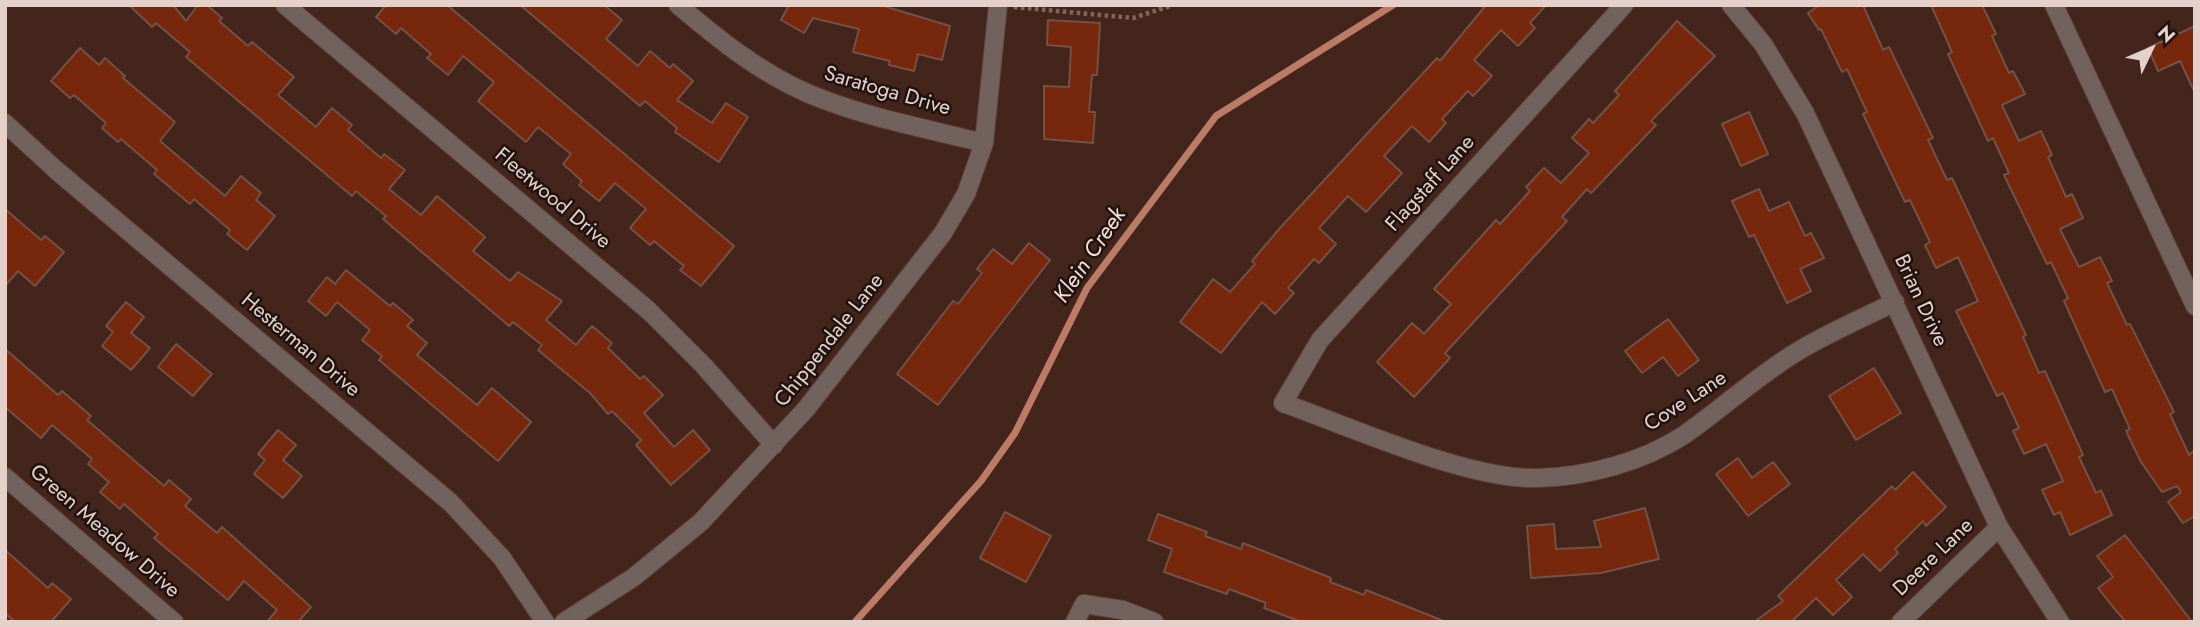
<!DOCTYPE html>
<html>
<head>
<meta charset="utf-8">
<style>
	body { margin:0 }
	#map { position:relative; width:2200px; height:627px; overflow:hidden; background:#44251c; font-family:Jost,sans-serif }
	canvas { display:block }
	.frame { position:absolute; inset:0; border:7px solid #e5d0ca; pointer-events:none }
	.north { position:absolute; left:2116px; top:14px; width:70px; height:70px; -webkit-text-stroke:5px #20120e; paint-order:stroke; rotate:46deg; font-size:19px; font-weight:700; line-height:28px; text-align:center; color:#e5d0ca }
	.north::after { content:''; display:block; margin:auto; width:24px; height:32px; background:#e5d0ca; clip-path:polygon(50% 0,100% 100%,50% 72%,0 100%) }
</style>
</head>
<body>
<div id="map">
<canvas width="2200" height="627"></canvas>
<div class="frame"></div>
<div class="north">N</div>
</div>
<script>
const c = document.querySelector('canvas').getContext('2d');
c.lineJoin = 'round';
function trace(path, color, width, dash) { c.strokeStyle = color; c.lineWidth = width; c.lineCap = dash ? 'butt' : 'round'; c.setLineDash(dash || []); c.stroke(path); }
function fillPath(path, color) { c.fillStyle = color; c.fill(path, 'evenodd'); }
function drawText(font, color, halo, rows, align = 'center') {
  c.font = font + ' Jost,sans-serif'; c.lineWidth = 5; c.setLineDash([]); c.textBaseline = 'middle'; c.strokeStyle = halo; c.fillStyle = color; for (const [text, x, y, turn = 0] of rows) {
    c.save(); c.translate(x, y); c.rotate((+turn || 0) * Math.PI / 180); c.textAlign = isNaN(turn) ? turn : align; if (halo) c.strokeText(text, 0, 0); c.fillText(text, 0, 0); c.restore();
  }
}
trace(new Path2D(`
	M855 622 981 481 1015 433 1087 288 1216 116 1393 5`), '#bc7b67', 7);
const building = new Path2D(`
	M129 5H173L186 21 198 5H207L222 18 219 21 248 46 252 42 294 77 278 95 316 127 332 108 352 125 348 130 381 158 384 154 405 170 389 189 421 215 437 196 485 237 473 251 510 281 518 272 562 301 546 320 576 345 592 326 612 343 608 348 640 379 644 376 663 395 644 413 674 447 693 430 710 450 671 485 636 445 641 440 612 411 608 414 590 393 538 350 542 345 513 322 509 326 383 219 386 216 356 191 352 196 186 57 190 52 156 23 152 27Z
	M386 5H447L734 246 701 286 680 270 684 266 654 241 650 245 630 228 646 209 615 183 599 201 579 185 582 181 563 164 571 154 538 127 526 142 478 101 494 82 463 56 448 75 427 58 431 54 401 28 396 34 376 17Z
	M520 5H604L622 20 606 39 638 66 650 51 670 68 673 64 693 81 677 100 712 123 726 103 748 117 719 162 675 132 677 128 645 101 640 106Z
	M789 5H880L950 26 942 60 918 54 914 71 889 65 890 61 853 52 859 29 813 18 804 33 781 20Z
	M1486 5H1546L1530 23 1535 28 1518 46 1501 30 1474 60 1492 76 1473 96 1468 91 1442 119 1446 123 1429 142 1412 126 1384 156 1402 173 1366 212 1348 196 1319 228 1336 244 1319 263 1314 259 1288 288 1294 293 1275 314 1262 302 1221 353 1180 322 1213 279 1230 292 1255 264 1252 261 1280 228 1437 58 1440 61Z
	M1820 5H1863L1883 50 1889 47 1933 138 1928 140 1947 180 1952 178 2026 335 2023 337 2039 373 2045 371 2083 455 2079 457 2096 493 2101 490 2112 515 2070 535 2060 512 2054 515 2042 490 2063 481 2046 444 2024 454 2013 431 2019 428 2003 393 1997 396 1956 311 1978 301 1958 257 1936 268 1925 245 1930 242 1910 200 1905 202 1863 114 1867 112 1847 69 1842 72 1821 29 1819 30 1808 13Z
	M1931 5H1982L1996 34 1992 36 2009 73 2013 71 2025 94 2002 105 2019 141 2041 131 2052 155 2048 157 2066 197 2072 194 2083 218 2060 229 2079 267 2100 257 2112 281 2107 283 2127 325 2130 324 2174 412 2170 414 2189 455 2195 450V516L2183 523 2168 502 2181 492 2177 486 2162 492 2141 462 2126 431 2130 429 2112 389 2105 392 2064 301 2068 298 2051 262 2047 264 2004 175 2009 173 1993 138 1988 141 1948 54 1952 52Z
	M1048 20 1100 23 1097 75H1092L1089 112H1095L1093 143 1044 139V86L1069 87 1071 47 1047 45Z
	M1677 21 1715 56 1651 121 1656 125 1636 146 1591 193 1587 189 1562 217 1567 221 1445 353 1450 358 1414 397 1377 362 1412 323 1424 334 1451 304 1434 289 1496 220 1500 224 1530 191 1526 187 1544 168 1561 183 1589 153 1572 138 1589 119 1593 123 1619 95 1615 91Z
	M2195 26V93L2180 61 2158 71 2148 48Z
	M80 48 99 65 105 58 125 76 123 78 175 122 160 141 225 196 241 176 261 193 256 200 275 216 247 250 227 234 230 230 194 199 190 204 154 174 157 170 121 139 118 142 102 128 106 123 74 95 70 98 51 81Z
	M1749 112 1768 154 1741 166 1722 124Z
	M1759 189 1769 211 1789 202 1805 236 1811 233 1824 258 1800 269 1811 291 1787 303 1754 235 1749 237 1732 201Z
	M5 209 41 240 45 236 64 252 35 286 18 271 5 286Z
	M1029 243 1050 260 938 405 897 374 953 301 958 304 982 273 977 269 993 249 1012 264Z
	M346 270 390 306 393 303 413 320 407 326 427 343 417 355 477 405 492 388 531 422 498 461 379 360 382 356 362 340 370 330 337 302 326 316 308 301 327 277 335 284Z
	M126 302 144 317 131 333 150 348 131 370 102 346 113 332 106 326Z
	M1668 319 1699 360 1678 376 1663 357 1642 373 1625 351Z
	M176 344 212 374 193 396 158 367Z
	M5 349 58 395 62 391 91 416 87 420 164 486 169 480 191 499 185 506 217 533 222 527 311 607 298 622H267L277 610 244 581 228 600 154 538 158 534 124 504 120 509 100 492 109 482 88 464 92 459 52 425 41 438 5 407Z
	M1874 368 1901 413 1856 440 1829 396Z
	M278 430 296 445 283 460 302 476 283 498 254 474 265 460 258 454Z
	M1738 458 1752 478 1773 462 1790 484 1748 516 1716 474Z
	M1913 472 1946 507 1926 526 1923 521 1895 549 1898 553 1880 571 1863 554 1836 580 1852 597 1833 615 1816 598 1791 622H1754L1783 601 1778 596 1892 486 1895 490Z
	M1645 508 1659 559 1601 573 1531 578 1527 526 1554 524 1556 549 1601 547 1594 521Z
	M1005 512 1051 536 1026 582 980 558Z
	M1158 514 1207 532 1205 536 1241 549 1243 543 1331 578 1330 582 1364 595 1366 590 1446 622H1302L1264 608 1266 603 1229 589 1227 594 1164 572 1172 549 1148 540Z
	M2125 535 2156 575 2192 622H2126L2113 607 2098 588 2113 577 2097 556Z
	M5 550 48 588 52 583 71 599 51 622H15L5 613Z`);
fillPath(building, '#76270c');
trace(building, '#735146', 2);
const street = new Path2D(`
	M285 5 648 310 704 366 774 445
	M678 5C718 39 759 72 807 93 863 117 925 128 984 143
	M1624 5 1320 340 1283 403C1351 427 1468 480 1537 478 1586 477 1643 462 1684 435 1723 408 1759 374 1800 350 1830 332 1863 318 1895 302
	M1731 5 1763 44 1805 113 1999 527 2060 622
	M2054 5 2195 306
	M5 123 56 170 451 503 502 558 545 622
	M5 477 174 622
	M564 622 634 577 701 522 806 409 943 233 966 194 984 143 998 5
	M1075 622 1084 604 1123 610 1154 622
	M1901 622 1999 527`);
trace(street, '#5e4038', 20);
trace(new Path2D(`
	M1014 7 1133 18 1173 5`), '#81665e', 4.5, [3.5, 3.5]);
trace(street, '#72625d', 18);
drawText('21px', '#e5d0ca', '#20120e', [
	["Saratoga Drive",887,92,16],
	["Flagstaff Lane",1431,184,-48],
	["Fleetwood Drive",552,199,40],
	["Brian Drive",1920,301,65],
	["Chippendale Lane",830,341,-52],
	["Hesterman Drive",300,346,40],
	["Cove Lane",1686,402,-33],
	["Green Meadow Drive",104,532,41],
	["Deere Lane",1934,558,-44]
]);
drawText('italic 23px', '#f6ded6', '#20120e', [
	["Klein Creek",1091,256,-56]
]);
</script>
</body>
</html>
